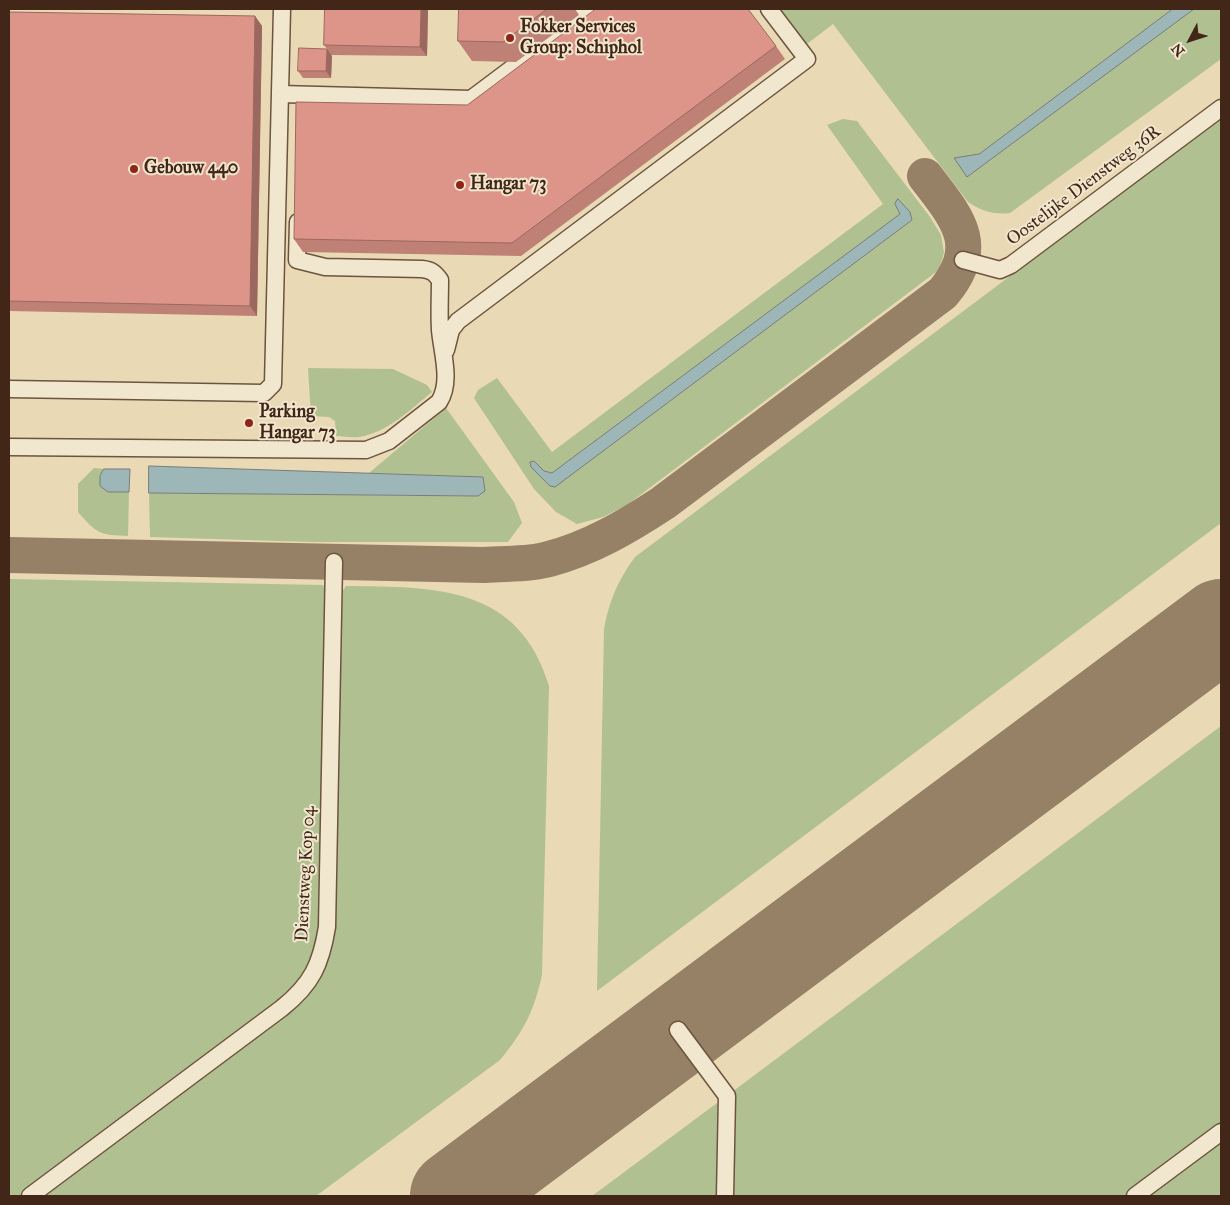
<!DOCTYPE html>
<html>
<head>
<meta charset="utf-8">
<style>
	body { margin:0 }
	#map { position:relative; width:1230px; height:1205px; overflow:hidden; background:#e9d9b4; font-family:"IM FELL Great Primer",serif }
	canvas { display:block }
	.frame { position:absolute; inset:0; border:10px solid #422718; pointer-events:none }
	.north { position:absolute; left:1165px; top:15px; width:50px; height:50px; -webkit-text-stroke:4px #f1e6ce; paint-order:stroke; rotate:230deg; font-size:14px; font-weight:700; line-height:20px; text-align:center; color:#422718 }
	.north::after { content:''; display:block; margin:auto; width:18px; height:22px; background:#422718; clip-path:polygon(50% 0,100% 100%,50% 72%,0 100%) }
</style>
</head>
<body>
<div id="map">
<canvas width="1230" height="1205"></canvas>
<div class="frame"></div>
<div class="north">N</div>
</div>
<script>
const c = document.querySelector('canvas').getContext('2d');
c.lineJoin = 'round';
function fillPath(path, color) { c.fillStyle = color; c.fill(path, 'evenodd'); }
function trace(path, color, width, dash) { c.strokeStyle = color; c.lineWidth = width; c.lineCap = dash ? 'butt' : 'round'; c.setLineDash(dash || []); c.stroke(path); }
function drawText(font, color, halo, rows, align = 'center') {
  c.font = font + ' "IM FELL Great Primer",serif'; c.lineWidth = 4; c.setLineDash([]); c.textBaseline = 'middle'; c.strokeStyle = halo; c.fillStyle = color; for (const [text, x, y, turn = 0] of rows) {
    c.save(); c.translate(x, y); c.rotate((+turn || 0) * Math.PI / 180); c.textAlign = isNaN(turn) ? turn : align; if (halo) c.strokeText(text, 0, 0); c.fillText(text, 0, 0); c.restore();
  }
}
fillPath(new Path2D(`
	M775 9H1221V59L1010 213C993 215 982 211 968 202L833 24 803 47Z
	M1221 118V523L597 991 604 629C609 601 618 580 635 557Z
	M843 119 857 121 930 217 941 235 944 252 940 269 627 505 603 517 577 524 556 512 534 489 474 398 478 390 497 378 552 452 883 204 827 125ZM895 204 912 220 550 486 531 467 530 462 534 461 544 471 551 474 901 214Z
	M308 368 393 369 427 385 432 392C411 409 387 433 359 437 352 438 343 436 336 436L335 421 329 417 311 416Z
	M446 408 514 502 522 523 508 542H310L150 537 149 493 478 496 483 477 369 473Z
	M94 468 104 469 100 476 108 492H129L128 536C100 535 97 534 78 512V484Z
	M9 579 323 585 328 596 323 923 305 975 281 1002 21 1196H9Z
	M346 586C435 587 519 585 549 686L542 975C534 1011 524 1031 500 1060L316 1196H38L320 973 339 596Z
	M1221 726V1126L1126 1196H730L732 1092Z
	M717 1103 721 1113 719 1196H592Z
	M1221 1137V1196H1142Z`), '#b1c091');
const water = new Path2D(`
	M1173 9H1194L967 177 954 158 979 154Z
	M898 199 910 212 912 220 555 487 550 486 531 467 530 462 534 461 544 471 552 473 900 214 895 204Z
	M149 466 483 477 485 491 478 496 149 493Z
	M104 469H130L129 492H108L100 486V476Z`);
fillPath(water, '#9db7b9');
trace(water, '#797d79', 1);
trace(new Path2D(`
	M9 555 484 565C505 563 529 565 549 559 591 548 628 526 663 503L943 293C983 245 957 218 925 176`), '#968066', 36);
trace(new Path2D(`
	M456 1196 1221 625`), '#968066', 92);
const minor = new Path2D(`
	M280 94 471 99 591 9
	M963 260 1000 270 1011 265 1221 108
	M446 350 451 330 458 321 807 59 769 9
	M9 389 264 393 273 384 282 9
	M9 447 366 450 389 441 439 402C452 382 442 353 440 330 439 313 440 296 440 280 434 272 431 270 422 269L325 267 297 260 298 222
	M678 1030 727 1096 725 1196
	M30 1196 282 1008C312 984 321 964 327 927L334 562
	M1135 1196 1221 1132`);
trace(minor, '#6c543f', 19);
trace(minor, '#f1e6ce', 16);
fillPath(new Path2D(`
	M325 9H428L427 56 331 55 332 56 331 78H303L298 71 327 49 324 45Z
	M459 9H575L579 15 516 62 472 61 458 41Z
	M9 12 255 16 262 26 257 316 9 311Z
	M776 46 785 59 521 256 303 252 294 239 467 105Z`), '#bf8076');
fillPath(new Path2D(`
	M421 9H428L427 56 420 47Z
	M255 16 262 26 257 316 250 306Z
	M327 49 332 56 331 78 326 71Z`), '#9b6860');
const building = new Path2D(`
	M325 9H421L420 47 324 45Z
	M459 9H547L503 42 458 41Z
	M596 9H748L776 46 512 243 294 239 296 102 467 105Z
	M9 12 255 16 250 306 9 301Z
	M299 48 327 49 326 71H298Z`);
fillPath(building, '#de9589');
trace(building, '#9b6860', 1);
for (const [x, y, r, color] of [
	[510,38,5,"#8f2418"],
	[134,169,5,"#8f2418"],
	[460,185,5,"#8f2418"],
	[249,423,5,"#8f2418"]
]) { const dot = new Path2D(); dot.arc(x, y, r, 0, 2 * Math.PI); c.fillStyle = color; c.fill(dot); trace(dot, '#f1e6ce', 2); }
drawText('bold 18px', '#422718', '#f1e6ce', [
	["Fokker Services",520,28],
	["Group: Schiphol",520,49],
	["Gebouw 440",144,169],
	["Hangar 73",470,185],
	["Parking",259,413],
	["Hangar 73",259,434]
], 'left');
drawText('18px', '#422718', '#f1e6ce', [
	["Oostelijke Dienstweg 36R",1084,186,-37],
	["Dienstweg Kop 04",306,874,-87]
]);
</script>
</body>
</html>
